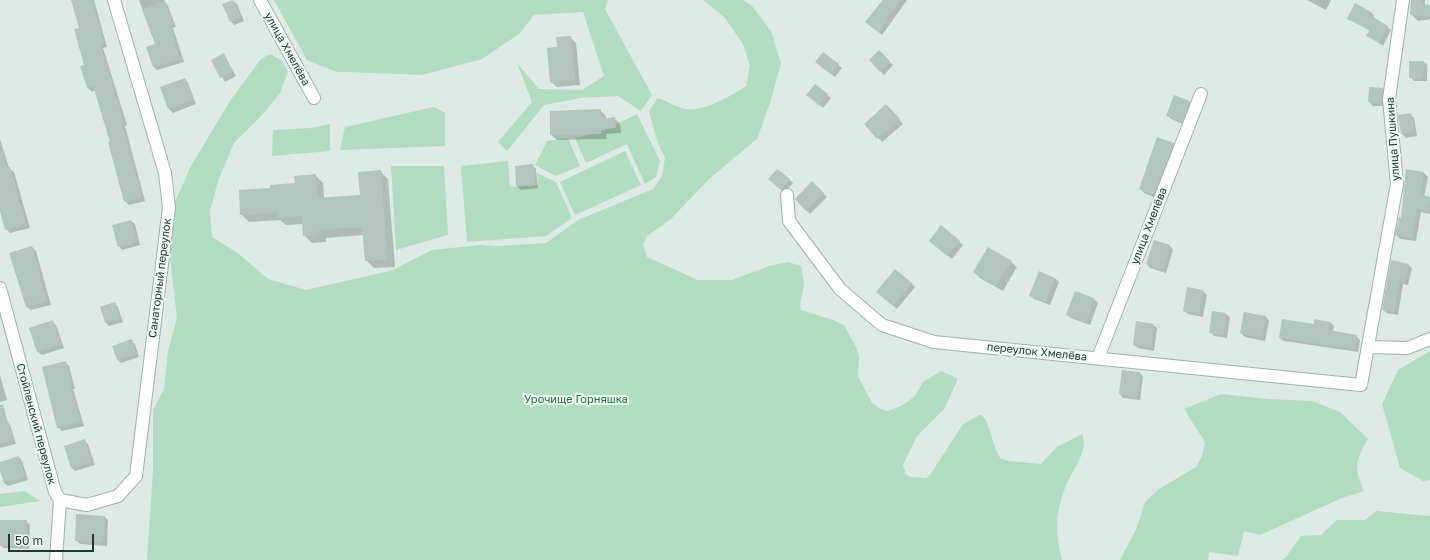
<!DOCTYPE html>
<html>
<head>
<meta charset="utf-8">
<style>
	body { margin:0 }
	#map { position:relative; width:1430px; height:560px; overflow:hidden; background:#ddeae5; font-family:"Golos Text",sans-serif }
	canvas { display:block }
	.scale { position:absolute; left:8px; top:534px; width:86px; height:18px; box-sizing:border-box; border:2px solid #1e3a34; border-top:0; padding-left:5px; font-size:12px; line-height:14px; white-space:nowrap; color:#1e3a34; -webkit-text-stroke:3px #edf7f2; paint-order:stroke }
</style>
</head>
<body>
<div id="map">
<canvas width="1430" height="560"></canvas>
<div class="scale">50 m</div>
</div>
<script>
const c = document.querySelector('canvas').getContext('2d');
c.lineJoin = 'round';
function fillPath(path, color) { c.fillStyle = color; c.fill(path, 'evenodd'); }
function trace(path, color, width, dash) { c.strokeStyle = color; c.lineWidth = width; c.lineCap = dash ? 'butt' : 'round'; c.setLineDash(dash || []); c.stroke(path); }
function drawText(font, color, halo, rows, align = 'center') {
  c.font = font + ' "Golos Text",sans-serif'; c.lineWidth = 4; c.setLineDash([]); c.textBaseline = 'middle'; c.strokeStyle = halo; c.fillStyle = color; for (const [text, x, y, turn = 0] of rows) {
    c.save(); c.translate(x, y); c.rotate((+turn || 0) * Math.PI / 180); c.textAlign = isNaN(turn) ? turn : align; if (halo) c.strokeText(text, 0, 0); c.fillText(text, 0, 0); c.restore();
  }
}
fillPath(new Path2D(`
	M274 0H608L605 9 652 95 641 111 618 96 581 98 544 105 507 151 498 142 532 102 517 63 539 89 582 90 604 76 583 12 534 15 519 34 482 59 422 75 349 72H337L307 60Z
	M703 0H743L752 6 771 31 781 63 770 103 757 139 709 179 671 219 647 236 643 245 647 257 698 280H732L769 266 788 262 801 266 804 284 800 305 801 310 833 320 844 325 856 347 859 356 858 376 872 403 879 408 888 411 901 406 914 397 923 382 941 371 957 378V381L944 409 917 436 903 465 906 474 910 477 926 478 930 475 963 424 980 415H982L986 420 996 450 1000 458 1008 461 1041 464 1057 447 1082 434C1090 452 1069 474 1064 491 1055 514 1056 536 1062 560H147L153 471V410L164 389 168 351 177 318 170 258 171 211 191 166 230 101 261 59 270 54 281 60 288 72 280 93 263 114 234 143 218 181 210 211 212 237 239 254 268 279 306 290 393 270 432 250 480 245 501 246 546 243 578 220 653 189 662 176 665 158 657 141 649 111 658 98C667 101 676 107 685 109 703 112 732 96 746 86L750 66 743 44 725 18Z
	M434 107 445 113V146L340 150 345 127Z
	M637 114 660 161 656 177 645 184 627 144 586 163 575 138 600 132Z
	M330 124V151L272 156 273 130 311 128Z
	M568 138 580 166 556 176 535 165 547 141Z
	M625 151 641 185 575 215 560 182Z
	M508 161 510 187 538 185 537 173 556 182 572 218 546 236 467 242 461 166Z
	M391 166H444L448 235 396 250Z
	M1430 351V480L1423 481 1400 468 1382 404 1398 370Z
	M1221 394 1268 399 1312 401 1340 412 1368 439C1355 461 1354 467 1364 491L1342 498 1260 535 1244 531 1238 556 1209 552 1208 560H1120L1137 527 1145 502 1159 489 1196 467 1202 456 1205 442 1184 409Z
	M24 491 40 501 0 507V494Z
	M1376 511 1430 516V560H1282L1286 557 1301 536 1321 535 1337 520H1365Z`), '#b3ddc2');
fillPath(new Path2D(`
	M72 0H94L107 47 103 48 127 125 125 126 145 201 129 205 125 201 111 142 95 90 92 92 88 88 81 67 86 66 80 29Z
	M139 0H164L168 6 176 27 173 28 184 62 157 70 154 67 156 45Z
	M883 0H907L882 35 867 22Z
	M1307 0H1331L1326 10Z
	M1411 0H1425V5L1430 6V19L1418 21 1411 14Z
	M233 1 237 4 244 21 234 25 231 21Z
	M1371 12 1374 16 1373 18 1391 30 1383 46 1368 35 1370 31 1348 18Z
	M570 37 576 43 580 85 557 87 551 82Z
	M879 51 893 65 884 75 870 60Z
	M824 53 842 68 835 77 820 66Z
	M224 55 236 76 225 82 212 60Z
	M1423 62 1427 65V81H1414L1410 77Z
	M185 79 188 83 196 104 173 113 169 109 162 88Z
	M1383 89 1386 93 1385 106H1373L1369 102Z
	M827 95 831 98 823 108 812 98Z
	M1189 102 1193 106 1186 125 1171 119 1168 116Z
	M890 109 903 124 882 142 865 124Z
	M600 110 606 116V119H615L620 124 621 133 606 134 607 139 557 140 551 135Z
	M1410 114 1414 118 1417 136 1406 138 1402 134Z
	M0 139 9 168 14 172 30 228 10 233 6 229 0 206Z
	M1173 144 1177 147 1157 198 1144 193 1141 189Z
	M533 166 536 169 538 188 521 190 517 186 516 167Z
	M1407 170 1424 173 1428 177 1424 197 1430 198V214L1421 212 1416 241 1400 239 1397 235 1402 219Z
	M380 171 388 179 395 267 374 268 366 260 364 235 326 238V242L312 243 304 235 303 224 286 225 280 220 249 222 241 214 271 189 296 184 315 175 323 183 324 198 361 196Z
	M789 179 793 183 785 192 774 183Z
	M812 183 827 197 810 214 796 199Z
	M131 221 135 224 140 245 122 250 119 246Z
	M942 227 963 245 952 259 934 244Z
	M1170 246 1173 250 1166 273 1150 268 1147 264Z
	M32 247 36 251 51 305 31 310 27 307Z
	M1011 262 1017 267 1003 291 980 278 974 272Z
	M1408 265 1412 268 1408 285 1403 284 1398 315 1387 313 1383 310Z
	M1039 273 1055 278 1059 282 1050 305 1034 299 1031 295Z
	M911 283 915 287 897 309 881 295Z
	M1203 291 1207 295 1203 317 1188 314 1184 311Z
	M1075 293 1094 299 1098 303 1090 325 1071 318 1067 315Z
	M114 303 118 307 123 322 109 326 106 323Z
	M1226 314 1230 317 1227 338 1214 336 1211 332Z
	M1266 317 1269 321 1265 341 1245 337 1241 333Z
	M52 321 56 325 64 348 42 355 38 352Z
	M1330 322 1334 326 1333 332 1356 336 1360 340 1358 352 1284 341 1280 338 1315 325Z
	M1153 325 1157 328 1154 351 1138 348 1134 345Z
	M131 341 135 344 139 357 121 363 118 360Z
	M65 362 69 366 75 389H73L84 426 62 431 58 427Z
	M1140 373 1143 377 1140 400 1123 398 1120 394Z
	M0 375 7 400 0 402Z
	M7 421 10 425 16 444 0 448V423Z
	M84 440 88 444 95 465 75 471 71 467Z
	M19 457 22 461 28 480 8 486 4 483 0 463Z
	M104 517 108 520 107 546 80 544 76 540Z
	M26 521 30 525 29 549 4 548 0 545Z`), '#0003');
fillPath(new Path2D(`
	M71 0H92L104 43 100 44 124 122H122L142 197 124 202 108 142H110L93 86 87 88 80 66 84 65 74 29 79 28Z
	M233 0 241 17 230 22 222 4Z
	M883 0H901L885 20 887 21 878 32 865 22Z
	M1411 0H1421V4L1430 5V16L1410 15Z
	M165 1 173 24 170 25 180 59 153 67 146 47 155 44 142 9Z
	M1355 3 1371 12 1370 15 1388 26 1379 43 1366 36 1370 30 1347 19Z
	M571 36 575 80 550 82 547 48 557 47 556 37Z
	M879 50 890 61 880 72 869 60Z
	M823 52 839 64 831 74 815 62Z
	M224 53 233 72 220 78 211 60Z
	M1409 61H1424L1423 78H1409Z
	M185 78 193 100 168 109 160 87Z
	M815 84 828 94 819 105 806 95Z
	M1369 87 1383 88 1382 103 1368 102Z
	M1174 95 1190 101 1182 122 1166 116Z
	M886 104 900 119 877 139 864 124Z
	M601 109V119L615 117 616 128 601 129V134L550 135V111Z
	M1411 113 1414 132 1401 134 1398 115Z
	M1157 137 1174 143 1154 195 1139 189Z
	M0 151H2L7 168 10 167 26 224 5 230 0 211Z
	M533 164 535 185 516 186 515 166Z
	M777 169 790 179 781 190 768 179Z
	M1406 169 1424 172 1420 195 1430 197 1428 211 1417 209 1412 238 1395 235 1399 217 1401 218Z
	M381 170 387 259 365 261 362 227 319 230V235L303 236 302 216 277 218V212L240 215 239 190 270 188V185L295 183 294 176 316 174 317 198 360 195 358 172Z
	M812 181 824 193 806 211 795 199Z
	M131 220 137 241 118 247 112 225Z
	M941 225 960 241 947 256 929 241Z
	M1154 240 1170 245 1162 270 1146 264Z
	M32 246 47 301 26 307 9 253Z
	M988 247 1012 261 996 286 973 272Z
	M1391 260 1409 264 1404 281 1400 280 1394 312 1382 310Z
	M895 269 912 283 893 306 876 292Z
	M1039 271 1055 278 1046 302 1029 296Z
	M1187 287 1203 290 1199 314 1183 311Z
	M1075 291 1094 298 1086 322 1066 315Z
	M115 302 120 318 105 323 100 307Z
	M1212 311 1226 313 1224 335 1209 333Z
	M1244 312 1266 316 1262 338 1240 333Z
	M1282 319 1314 324V319L1330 322 1329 330 1357 335 1354 349 1279 338Z
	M53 320 61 344 37 352 29 328Z
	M1136 321 1154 324 1151 347 1133 345Z
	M132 339 136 354 117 360 112 346Z
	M66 361 72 385 70 386 81 422 57 428 42 367Z
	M1122 370 1140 372 1137 397 1119 394Z
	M0 405H3L13 440 0 444Z
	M85 439 91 462 71 468 64 446Z
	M19 456 25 477 4 483 0 471V462Z
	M76 514 105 516 103 542 75 541Z
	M0 520H27L26 546 0 545Z`), '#b2c5be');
const minor = new Path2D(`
	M260 0 314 98
	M787 195 789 221 840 289 882 325 934 342 1361 385 1397 184 1389 99 1403 0
	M0 288 55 492 60 500 56 560
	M1368 347 1407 348 1430 339
	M1098 358 1201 94
	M60 500 87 505 118 496 136 476 169 207 165 173 114 0`);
trace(minor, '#a0b2ac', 14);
trace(minor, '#fff', 12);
drawText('11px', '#1e3a34', '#edf7f2', [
	["улица Хмелёва",287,49,61],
	["улица Пушкина",1393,139,-94],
	["улица Хмелёва",1149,226,-69],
	["Санаторный переулок",160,278,-83],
	["переулок Хмелёва",1037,352,6],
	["Стойленский переулок",36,424,75]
]);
drawText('11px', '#267249', '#edf7f2', [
	["Урочище Горняшка",576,400]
]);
</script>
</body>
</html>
